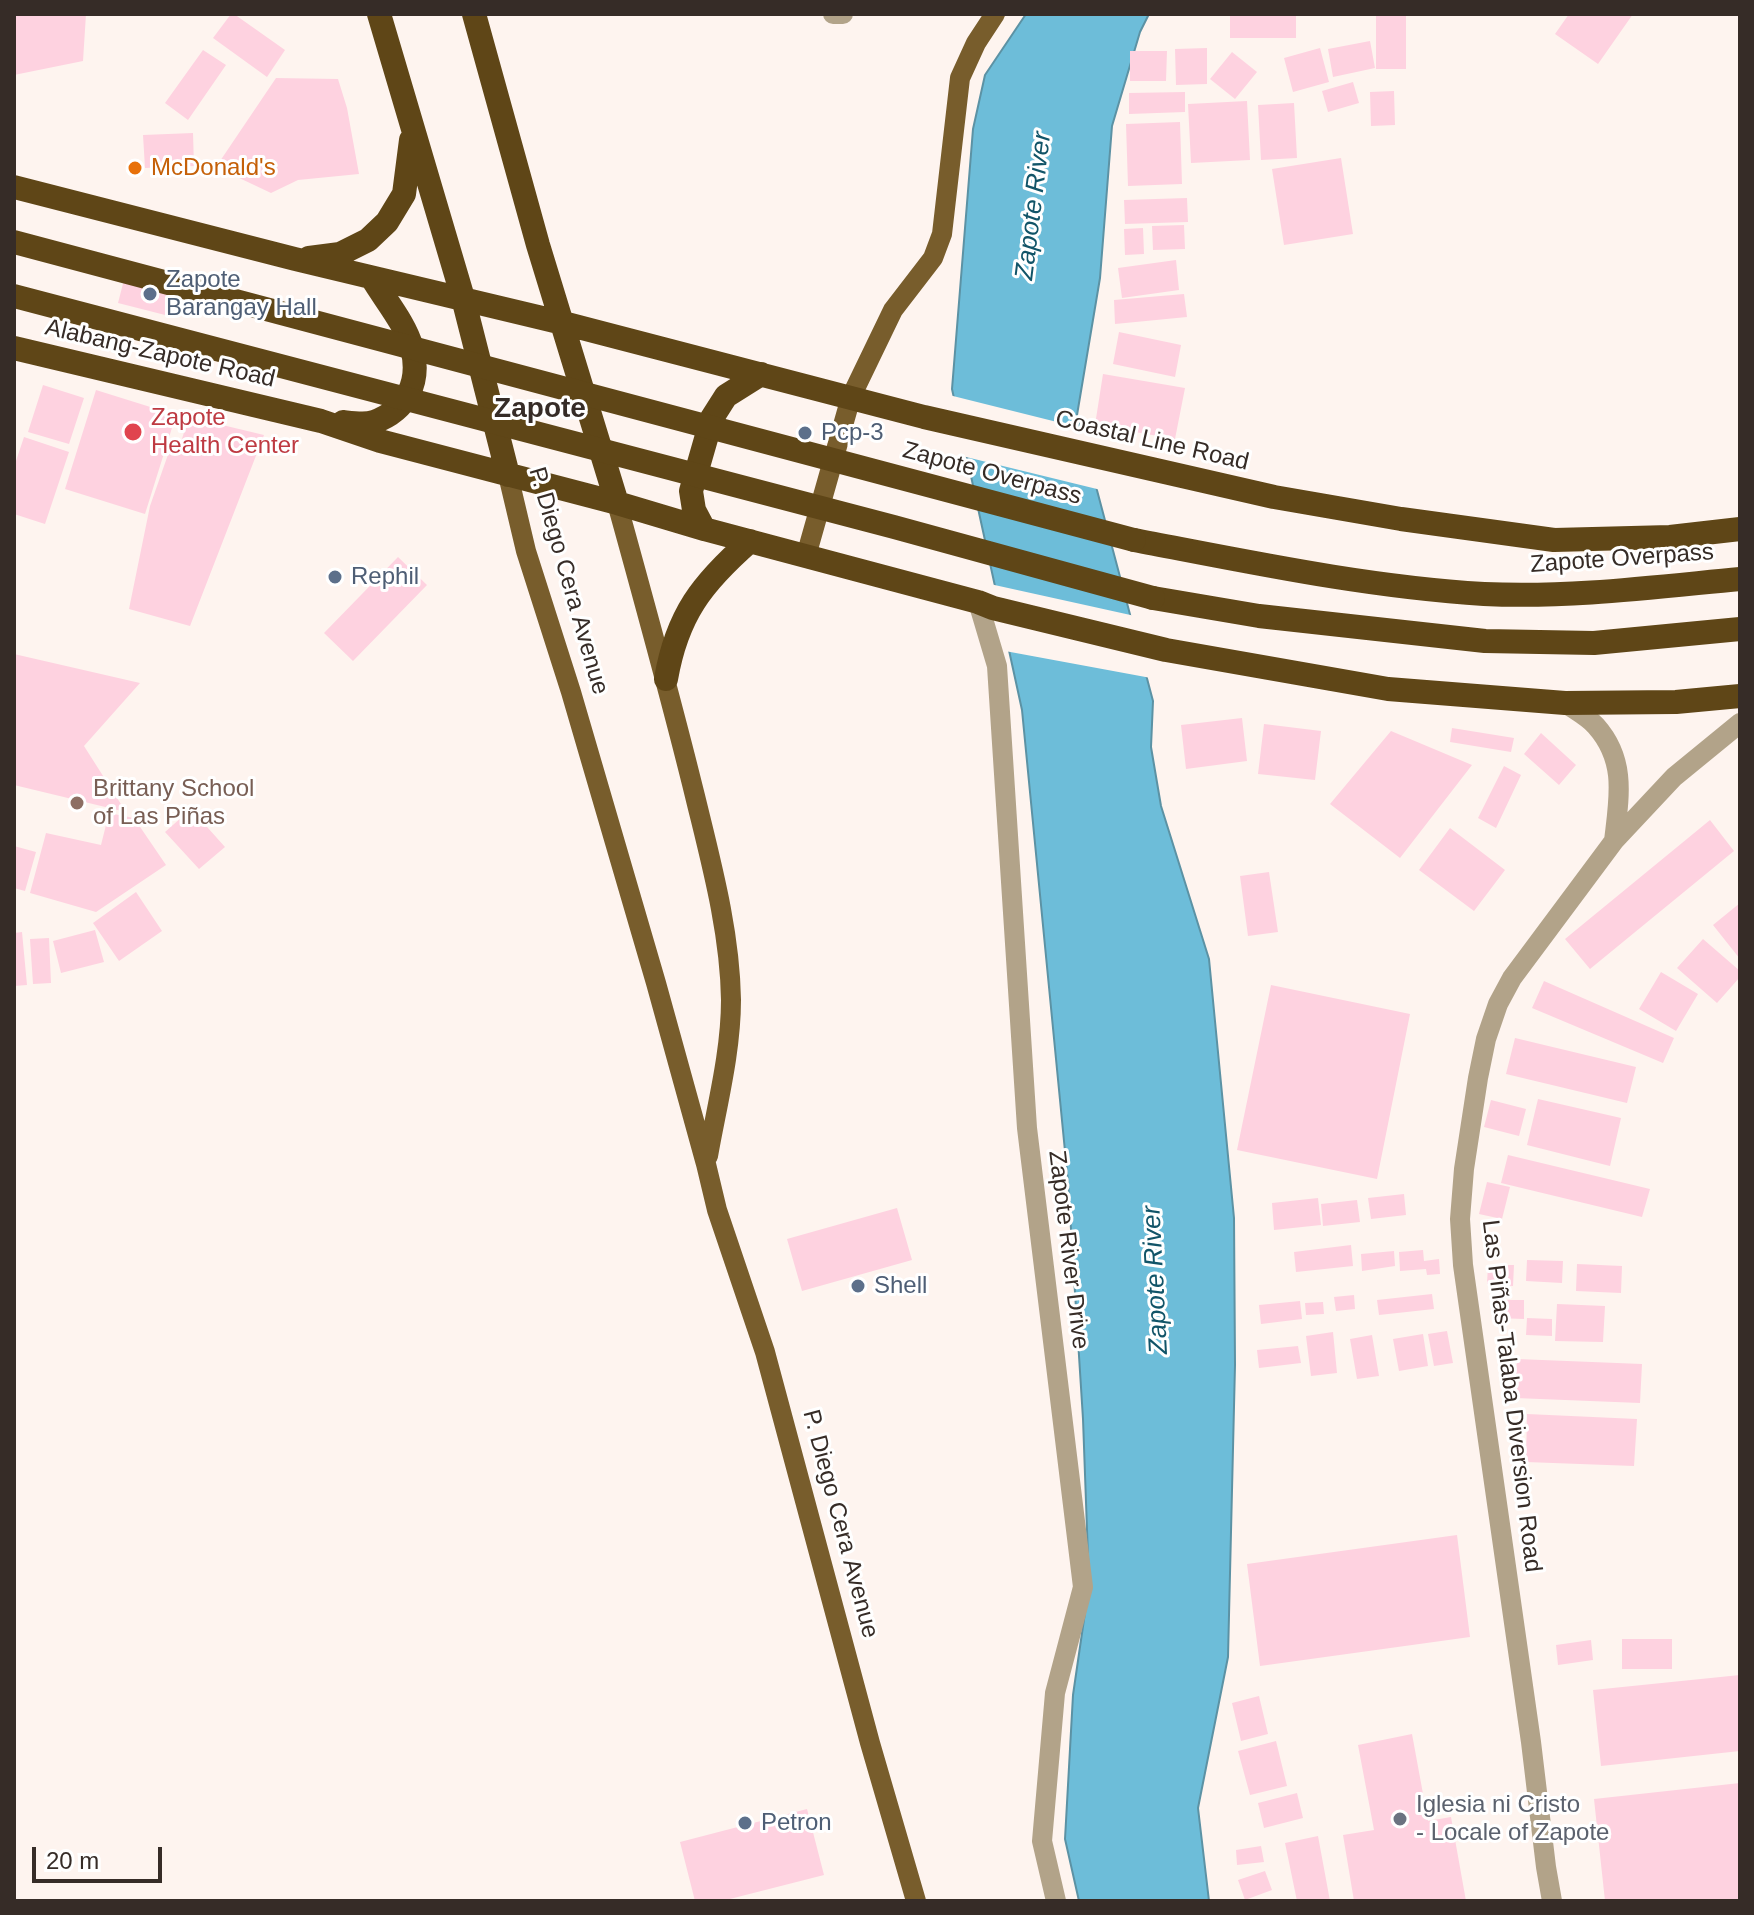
<!DOCTYPE html>
<html>
<head>
<meta charset="utf-8">
<style>
	body { margin:0 }
	#map { position:relative; width:1754px; height:1915px; overflow:hidden; background:#fef4ef; font-family:Arial,sans-serif }
	canvas { display:block }
	.frame { position:absolute; inset:0; border:16px solid #362c27; pointer-events:none }
	.scale { position:absolute; left:32px; top:1847px; width:130px; height:36px; box-sizing:border-box; border:4px solid #362c27; border-top:0; padding-left:10px; font-size:24px; line-height:28px; white-space:nowrap; color:#362c27; -webkit-text-stroke:6px #fff; paint-order:stroke }
</style>
</head>
<body>
<div id="map">
<canvas width="1754" height="1915"></canvas>
<div class="frame"></div>
<div class="scale">20 m</div>
</div>
<script>
const c = document.querySelector('canvas').getContext('2d');
c.lineJoin = 'round';
function fillPath(path, color) { c.fillStyle = color; c.fill(path, 'evenodd'); }
function trace(path, color, width, dash) { c.strokeStyle = color; c.lineWidth = width; c.lineCap = dash ? 'butt' : 'round'; c.setLineDash(dash || []); c.stroke(path); }
function drawText(font, color, halo, rows, align = 'center') {
  c.font = font + ' Arial,sans-serif'; c.lineWidth = 6; c.setLineDash([]); c.textBaseline = 'middle'; c.strokeStyle = halo; c.fillStyle = color; for (const [text, x, y, turn = 0] of rows) {
    c.save(); c.translate(x, y); c.rotate((+turn || 0) * Math.PI / 180); c.textAlign = isNaN(turn) ? turn : align; if (halo) c.strokeText(text, 0, 0); c.fillText(text, 0, 0); c.restore();
  }
}
const water = new Path2D(`
	M1026 14H1149L1140 32 1112 126 1100 278 1077 415 1153 701 1151 747 1161 806 1209 959 1234 1218 1235 1365 1228 1657 1198 1808 1209 1901H1079L1065 1839 1073 1695 1089 1585 1083 1419 1068 1182 1022 710 952 389 973 129 985 75Z`);
fillPath(water, '#6dbdd9');
trace(water, '#5c92a4', 2);
fillPath(new Path2D(`
	M949 395 1085 429 1101 490 962 456Z
	M990 584 1135 616 1151 678 1005 651Z`), '#fef4ef');
fillPath(new Path2D(`
	M14 14H86L83 61 14 75Z
	M231 14H234L285 50 267 77 213 38Z
	M1230 14H1296V38H1230Z
	M1376 14H1406V69H1376Z
	M1569 14H1633L1598 64 1555 34Z
	M1370 41 1375 68 1333 77 1328 49Z
	M1207 48V84L1176 85 1175 49Z
	M1320 48 1329 82 1293 92 1284 58Z
	M203 50 226 65 188 120 165 103Z
	M1130 51H1167L1166 81H1130Z
	M1232 52 1257 72 1235 99 1210 79Z
	M276 78 338 79 347 108 359 174 298 180 271 193 216 167Z
	M1353 82 1359 103 1328 112 1322 91Z
	M1394 91 1395 125 1371 126 1370 92Z
	M1185 92V112L1129 114V93Z
	M1247 101 1250 160 1191 163 1188 104Z
	M1294 103 1297 158 1261 160 1258 105Z
	M1180 122 1182 184 1128 186 1126 124Z
	M193 133 194 166 145 168 143 135Z
	M1341 158 1353 234 1284 245 1272 169Z
	M1187 198 1188 222 1125 224 1124 200Z
	M1184 225 1185 249 1153 250 1152 226Z
	M1143 228 1144 254 1125 255 1124 229Z
	M1176 260 1179 290 1122 298 1118 268Z
	M126 272 181 285 173 317 118 303Z
	M1184 294 1187 317 1115 324 1114 300Z
	M1119 332 1181 345 1175 377 1113 364Z
	M1103 374 1185 388 1175 439 1095 425Z
	M43 385 84 398 69 444 28 432Z
	M96 390 176 415 145 514 65 489Z
	M189 417 264 435 190 626 129 609 150 506 171 446 179 448Z
	M24 437 69 452 45 524 14 514V467Z
	M398 557 427 585 353 661 324 633Z
	M14 654 140 683 84 746 126 812 14 785Z
	M1242 718 1247 761 1186 769 1181 725Z
	M1264 724 1321 731 1315 780 1258 774Z
	M1452 728 1514 738 1511 752 1450 742Z
	M1391 731 1472 765 1400 858 1330 804Z
	M1541 733 1576 765 1559 785 1524 754Z
	M1504 766 1521 775 1496 828 1478 818Z
	M191 809 225 847 199 869 165 832Z
	M109 813 134 818 166 865 96 912 30 893 46 833 101 845Z
	M1710 820 1734 851 1590 969 1565 939Z
	M1450 828 1505 870 1474 911 1419 870Z
	M14 846 36 852 25 891 14 888Z
	M1269 872 1278 932 1248 936 1240 876Z
	M136 892 162 931 119 961 93 923Z
	M1740 903V959L1713 925Z
	M95 930 104 962 61 973 53 941Z
	M22 932 27 985 14 986V933Z
	M49 938 51 983 33 984 30 939Z
	M1703 939 1740 971V977L1717 1003 1677 968Z
	M1661 972 1698 994 1676 1031 1639 1009Z
	M1544 981 1674 1038 1663 1063 1532 1008Z
	M1271 985 1410 1014 1377 1179 1237 1150Z
	M1515 1038 1636 1067 1627 1103 1506 1074Z
	M1538 1099 1621 1118 1610 1166 1527 1145Z
	M1491 1100 1526 1109 1519 1136 1484 1127Z
	M1508 1155 1650 1189 1642 1217 1501 1183Z
	M1487 1182 1510 1187 1502 1219 1479 1214Z
	M1404 1194 1406 1215 1371 1219 1368 1198Z
	M1318 1198 1321 1225 1274 1230 1272 1203Z
	M1357 1200 1360 1222 1323 1226 1321 1204Z
	M897 1208 912 1260 802 1291 787 1239Z
	M1351 1245 1353 1266 1296 1272 1294 1252Z
	M1423 1250 1424 1261 1439 1259 1440 1274 1427 1275 1426 1269 1400 1271 1399 1252Z
	M1394 1251 1395 1266 1362 1271 1361 1254Z
	M1527 1260 1563 1261 1562 1283 1526 1281Z
	M1577 1264 1622 1266 1621 1293 1576 1291Z
	M1488 1265H1514L1513 1286 1487 1284Z
	M1432 1294 1434 1309 1379 1315 1377 1300Z
	M1354 1295 1355 1309 1336 1311 1334 1297Z
	M1498 1300H1524V1319L1497 1318Z
	M1300 1301 1302 1319 1261 1324 1259 1305Z
	M1323 1302 1324 1314 1306 1315 1305 1303Z
	M1557 1304 1605 1306 1603 1342 1555 1341Z
	M1527 1318 1552 1319V1336L1526 1335Z
	M1447 1331 1453 1363 1434 1366 1428 1334Z
	M1333 1332 1337 1373 1311 1376 1306 1336Z
	M1423 1334 1428 1366 1399 1371 1393 1339Z
	M1372 1335 1379 1376 1357 1379 1350 1339Z
	M1298 1346 1301 1363 1259 1368 1257 1350Z
	M1517 1359 1642 1364 1640 1403 1515 1398Z
	M1527 1414 1637 1419 1634 1466 1526 1462Z
	M1457 1535 1470 1637 1260 1666 1247 1564Z
	M1622 1639H1672V1669H1622Z
	M1591 1640 1593 1660 1558 1665 1556 1645Z
	M1740 1675V1751L1601 1766 1593 1690Z
	M1259 1696 1268 1734 1241 1741 1232 1703Z
	M1412 1734 1428 1821 1451 1817 1466 1901H1354L1343 1835 1374 1830 1358 1745Z
	M1276 1741 1287 1786 1250 1795 1238 1751Z
	M1740 1783V1901H1605L1594 1799Z
	M1297 1793 1303 1818 1264 1828 1258 1803Z
	M807 1809 824 1875 722 1901H695L680 1842Z
	M1318 1836 1330 1901H1297L1285 1843Z
	M1261 1846 1264 1862 1237 1865 1236 1850Z
	M1265 1871 1272 1890 1245 1900 1238 1880Z`), '#fed2e0');
trace(new Path2D(`
	M833 14H843
	M978 602 997 666 1027 1128 1083 1587 1055 1693 1042 1841 1056 1901
	M1565 703C1575 710 1588 717 1596 726 1627 761 1619 798 1614 841
	M1552 1901 1546 1867 1531 1742 1463 1265 1460 1219 1464 1169 1478 1078 1486 1039 1498 1004 1512 978 1614 841 1674 777 1740 723`), '#b2a389', 20);
trace(new Path2D(`
	M508 475 526 551 571 692 656 983 706 1164 717 1210 765 1352 870 1743 916 1901
	M617 503C644 601 671 698 695 796 711 862 730 931 731 1000 731 1052 717 1105 708 1156
	M806 556 851 397 893 310 933 258 942 234 960 78 976 43 995 14`), '#785d2c', 20);
trace(new Path2D(`
	M379 14 463 298 508 475
	M474 14 538 245 617 503
	M14 187 295 259 563 323 924 417 1274 497 1401 519 1554 540 1670 537 1740 529
	M309 258 340 254 368 240 387 222 404 194 411 140
	M14 348 321 421 380 441 617 503 704 529 978 602 993 608 1166 650 1388 689 1565 703 1676 702 1740 696
	M343 422C352 423 365 425 374 422 407 410 421 382 412 348 405 323 385 300 372 278
	M704 529 694 510 691 491 712 418 726 396 761 374
	M1134 540C1250 562 1367 587 1484 594 1570 598 1655 587 1740 579
	M1153 598 1259 616 1485 641 1594 643 1740 629
	M666 679C677 615 702 583 750 541`), '#5f4617', 24);
trace(new Path2D(`
	M14 242 1134 540
	M14 296 894 527 1153 598`), '#5f4617', 24);
for (const [x, y, r, color] of [
	[135,168,8,"#e8710a"],
	[150,294,8,"#5c6f8a"],
	[133,432,10,"#e0444e"],
	[805,433,8,"#5c6f8a"],
	[335,577,8,"#5c6f8a"],
	[77,803,8,"#8d6e63"],
	[858,1286,8,"#5c6f8a"],
	[1400,1819,8,"#6b7280"],
	[745,1823,8,"#5c6f8a"]
]) { const dot = new Path2D(); dot.arc(x, y, r, 0, 2 * Math.PI); c.fillStyle = color; c.fill(dot); trace(dot, '#fff', 3); }
drawText('24px', '#c56008', '#fff', [
	["McDonald's",151,168]
], 'left');
drawText('24px', '#4e5e75', '#fff', [
	["Zapote",166,280],
	["Barangay Hall",166,308],
	["Pcp-3",821,433],
	["Rephil",351,577],
	["Shell",874,1286],
	["Petron",761,1823]
], 'left');
drawText('24px', '#362c27', '#fff', [
	["Alabang-Zapote Road",160,354,13],
	["Coastal Line Road",1152,441,13],
	["Zapote Overpass",992,474,15],
	["Zapote Overpass",1622,559,-4],
	["P. Diego Cera Avenue",568,581,74],
	["Zapote River Drive",1068,1250,83],
	["Las Piñas-Talaba Diversion Road",1511,1396,83],
	["P. Diego Cera Avenue",840,1524,75]
]);
drawText('24px', '#be3a42', '#fff', [
	["Zapote",151,418],
	["Health Center",151,446]
], 'left');
drawText('24px', '#785e54', '#fff', [
	["Brittany School",93,789],
	["of Las Piñas",93,817]
], 'left');
drawText('24px', '#5b616d', '#fff', [
	["Iglesia ni Cristo",1416,1805],
	["- Locale of Zapote",1416,1833]
], 'left');
drawText('italic 26px', '#115468', '#fff', [
	["Zapote River",1034,206,-83],
	["Zapote River",1156,1280,-93]
]);
drawText('bold 28px', '#362c27', '#fff', [
	["Zapote",540,409]
]);
</script>
</body>
</html>
